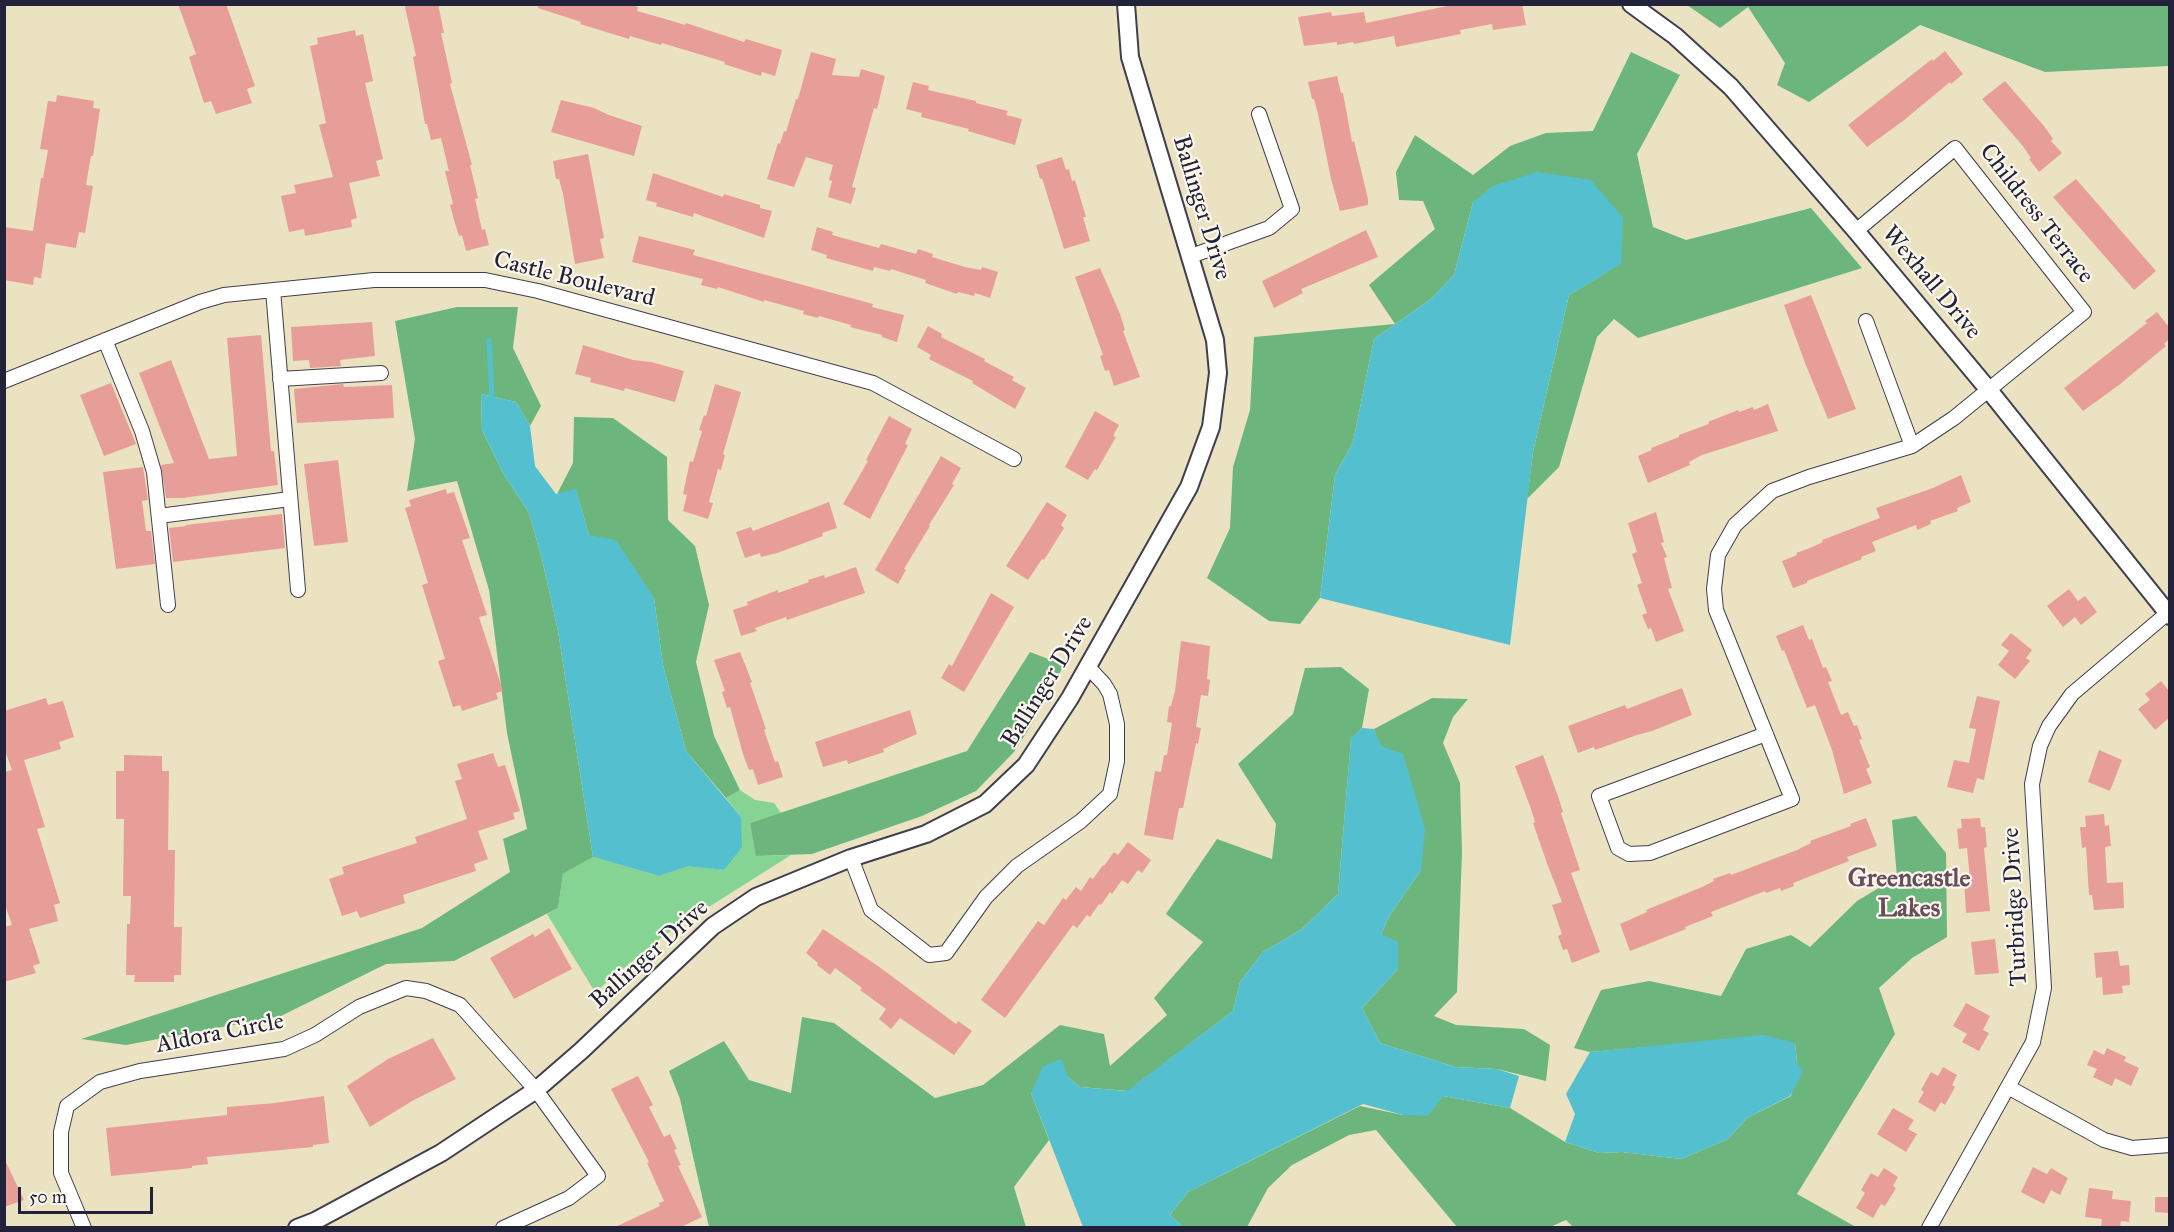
<!DOCTYPE html>
<html>
<head>
<meta charset="utf-8">
<style>
	body { margin:0 }
	#map { position:relative; width:2174px; height:1232px; overflow:hidden; background:#ebe2c1; font-family:"IM FELL Great Primer",serif }
	canvas { display:block }
	.frame { position:absolute; inset:0; border:6px solid #22223b; pointer-events:none }
	.scale { position:absolute; left:18px; top:1187px; width:135px; height:27px; box-sizing:border-box; border:3px solid #22223b; border-top:0; padding-left:8px; font-size:18px; line-height:21px; white-space:nowrap; color:#22223b; -webkit-text-stroke:4px #fbf7ec; paint-order:stroke }
</style>
</head>
<body>
<div id="map">
<canvas width="2174" height="1232"></canvas>
<div class="frame"></div>
<div class="scale">50 m</div>
</div>
<script>
const c = document.querySelector('canvas').getContext('2d');
c.lineJoin = 'round';
function fillPath(path, color) { c.fillStyle = color; c.fill(path, 'evenodd'); }
function trace(path, color, width, dash) { c.strokeStyle = color; c.lineWidth = width; c.lineCap = dash ? 'butt' : 'round'; c.setLineDash(dash || []); c.stroke(path); }
function drawText(font, color, halo, rows, align = 'center') {
  c.font = font + ' "IM FELL Great Primer",serif'; c.lineWidth = 4.5; c.setLineDash([]); c.textBaseline = 'middle'; c.strokeStyle = halo; c.fillStyle = color; for (const [text, x, y, turn = 0] of rows) {
    c.save(); c.translate(x, y); c.rotate((+turn || 0) * Math.PI / 180); c.textAlign = isNaN(turn) ? turn : align; if (halo) c.strokeText(text, 0, 0); c.fillText(text, 0, 0); c.restore();
  }
}
fillPath(new Path2D(`
	M740 790 755 800 774 803 781 813 750 823 757 856 791 855 663 936 595 992 547 914 558 908 563 874 593 857 659 876 688 865 724 870 741 817 726 798Z`), '#85d493');
fillPath(new Path2D(`
	M1687 5H2169V66L2045 72 1920 25 1809 102 1777 85 1785 63 1748 7 1720 28Z
	M1631 52 1680 75 1637 154 1653 227 1686 240 1811 208 1862 268 1638 338 1614 319 1597 337 1559 467 1527 499 1533 452 1569 295 1620 264 1473 202 1454 275 1431 299 1374 339 1353 442 1335 475 1320 598 1300 624 1269 621 1207 578 1230 528 1233 467 1250 410 1254 337 1395 324 1369 285 1435 229 1423 201 1399 200 1396 172 1415 135 1473 175 1510 146 1546 133 1593 131Z
	M457 307H518L513 348 541 406 530 426 516 402 481 394 482 430 503 473 529 513 542 559 558 631 593 857 563 874 558 908 454 961 386 964 281 1016 126 1045 81 1039 422 928 510 872 503 839 527 829 507 733 489 590 457 481 407 491 415 439 395 321Z
	M574 417 613 418 667 457 668 520 695 546 709 605 696 662 714 736 740 790 726 798 686 751 663 665 654 598 589 535 576 490 557 494 573 463Z
	M1030 652 1064 665 1032 724 1014 752 976 791 922 816 812 854 756 856 750 823 967 751Z
	M1341 667 1369 689 1362 728 1351 739 1338 894 1302 929 1263 952 1240 982 1233 1011 1128 1091 1080 1087 1068 1077 1031 1093 1049 1140 1014 1187 1026 1227H709L680 1099 669 1071 724 1041 749 1080 791 1093 802 1017 834 1023 935 1098 983 1085 1060 1025 1104 1034 1110 1066 1167 1015 1154 998 1203 942 1166 914 1217 839 1272 859 1276 824 1238 764 1293 714 1305 668Z
	M1432 698 1468 699 1453 717 1443 743 1460 783 1462 852 1457 992 1434 1016 1456 1025 1524 1029 1550 1045 1546 1081 1497 1069 1455 1067 1380 1043 1362 1008 1398 969 1381 934 1390 915 1421 870 1374 729Z
	M1916 816 1946 853 1947 937 1912 958 1879 988 1895 1034 1797 1194 1856 1227 1574 1228 1566 1220 1550 1227H1457L1376 1130 1349 1135 1292 1165 1268 1188 1247 1227H1183L1170 1215 1188 1192 1360 1106 1403 1115 1443 1096 1510 1108 1565 1142 1599 1153 1622 1152 1681 1159 1728 1139 1747 1118 1791 1096 1797 1062 1795 1043 1647 1047 1590 1052 1574 1048 1601 990 1649 981 1721 996 1746 949 1791 935 1810 947 1857 901 1897 877 1892 820Z`), '#6cb67d');
fillPath(new Path2D(`
	M1537 172 1591 180 1623 218 1621 264 1569 295 1533 452 1510 645 1320 598 1335 475 1353 442 1374 339 1431 299 1454 275 1473 202 1493 186Z
	M481 394 516 402 530 426 535 466 556 494 576 489 589 535 616 540 654 598 663 665 686 751 741 817 742 847 724 870 688 866 659 876 593 857 558 631 542 559 529 513 503 473 482 430Z
	M1362 728 1374 729 1381 746 1403 754 1425 829 1421 870 1390 915 1381 934 1398 942V969L1362 1008 1380 1043 1455 1067 1497 1069 1519 1076 1510 1108 1443 1096 1428 1116 1403 1115 1363 1104 1188 1192 1170 1215 1183 1227H1083L1031 1093 1043 1066 1061 1059 1068 1077 1080 1087 1127 1091 1233 1011 1240 982 1263 952 1302 929 1338 894 1351 738Z
	M1763 1035 1795 1043 1797 1062 1803 1072 1790 1096 1747 1118 1728 1139 1681 1159 1622 1152 1599 1153 1565 1142 1575 1114 1566 1094 1590 1052Z`), '#54c0cf');
trace(new Path2D(`
	M489 340 492 397`), '#54c0cf', 5);
fillPath(new Path2D(`
	M178 4H226L255 86 247 89 252 103 216 114 211 101 204 103 189 57 196 54Z
	M407 4H438L444 33H441L452 83 450 84 472 165H470L478 198 475 199 482 230 485 229 489 245 466 251 462 235 459 236 454 220 450 205 453 204 445 171H449L441 138 431 140 427 124H425L413 57 416 56 405 7Z
	M539 4H628L638 7 637 11 669 20 685 25 686 23 744 42 746 39 782 50 775 76 762 72 761 76 724 64 725 62 662 43 661 45 630 36 629 39 580 24 581 22 538 8Z
	M1457 4H1522L1526 25 1493 30 1492 24 1460 30 1461 34 1396 47 1394 36 1354 44 1353 42 1337 45V42L1304 46 1298 17 1331 12 1332 16 1364 12 1366 23Z
	M355 30 356 36 363 34 373 81 365 83 383 159 376 161 380 176 349 183 357 218 351 220 352 227 305 236 304 229 289 232 281 196 296 193 294 185 333 177 319 125 326 123 310 46 318 44 317 38Z
	M1945 51 1963 74 1951 84 1950 82 1903 121 1867 147 1848 125 1932 59 1933 61Z
	M811 52 836 59 832 75 859 77 861 69 885 76 877 109 874 108 852 187 856 188 851 204 828 197 832 181 829 180 833 165 806 157 794 187 767 179 778 143 780 144 784 131 786 132 796 99H798Z
	M1337 76 1341 93H1343L1352 142 1354 141 1368 199V205L1340 211 1331 179 1318 114 1314 99H1312L1308 82Z
	M2005 81 2044 126 2053 139 2051 141 2062 153 2039 172 2029 159 2031 158 2022 145 1982 99Z
	M913 82 929 86 928 90 976 101V103L1008 111 1006 115 1022 119 1015 145 968 131 969 129 921 117 922 113 906 109Z
	M57 95 94 101 93 108 100 109 93 156H91L86 185 93 186 85 233 79 232 76 248 46 243 41 278 34 277 33 285 4 280V227L33 231 41 178H43L48 150 40 149 48 101 56 102Z
	M561 100 594 108 609 115 642 126 634 156 551 132Z
	M588 154 604 238 600 239 604 258 575 264 563 194 559 179H556L553 161Z
	M1062 157 1066 170 1069 169 1072 181 1075 180 1086 217H1083L1090 241 1064 249 1042 178 1040 179 1036 165Z
	M653 173 723 197 724 194 760 205V208L772 211 764 238 694 213 693 217 656 206 657 203 646 200Z
	M2076 179 2156 271 2134 290 2053 197Z
	M817 227 833 232 832 235 879 248 881 244 916 254 918 249 933 254 932 257 965 267 981 270 982 267 998 272 990 298 975 293 974 296 958 292 957 294 925 283 926 280 891 269 890 271 874 267 873 271 826 258 827 255 811 250Z
	M1366 230 1378 257 1301 289 1303 293 1274 308 1262 281Z
	M639 236 695 250 693 255 873 304 872 307 904 315 897 342 882 337V335L850 327 851 325 819 316 818 318 803 314 804 311 764 300V302L718 287 717 289 701 285 703 279 632 262Z
	M1100 268 1120 314 1125 330 1123 331 1140 377 1114 386 1109 370 1105 371 1100 356 1103 355 1075 277Z
	M1811 295 1856 409 1828 419 1805 363 1784 305Z
	M2157 312 2169 327V339L2164 344 2166 346 2119 385 2083 411 2064 388 2147 323 2145 321Z
	M372 322 375 356 340 360 341 366 310 368 309 360 293 361 291 327Z
	M928 326 942 334 941 337 985 359 984 361 1014 377 1012 380 1026 388 1015 409 972 383 973 381 929 359 931 355 917 347Z
	M261 335 271 451H274L278 485 183 498H166L161 465 174 463 139 373 171 360 209 459 237 456 227 338Z
	M583 345 633 360 651 362 684 371 675 402 625 388 624 391 590 382 591 378 575 374Z
	M111 383 136 444 104 456 80 395Z
	M343 384 344 387 392 385 394 418 297 423 294 389Z
	M715 384 741 392 723 454 725 455 721 470 718 469 709 502 713 503 708 519 683 511 687 495 683 494 690 461 693 462 702 431 699 430 704 415 706 416Z
	M1768 404 1778 431 1702 455 1689 462 1690 465 1648 483 1638 456 1652 450 1651 448 1679 437V435L1709 424 1708 422 1738 410 1739 412 1753 407 1754 410Z
	M1095 411 1119 425 1113 436 1116 437 1097 470 1095 469 1088 480 1065 467Z
	M889 416 912 429 905 444 908 445 870 519 843 504 868 461 866 460Z
	M941 456 961 468 952 484 954 485 929 525 930 526 904 569 906 570 898 584 875 570Z
	M338 460 348 542 314 546 304 464Z
	M143 467 148 500 142 501 146 531H151L155 564 116 569 103 472Z
	M1961 475 1971 502 1957 508 1958 511 1930 521 1931 524 1917 530 1916 525 1872 542 1876 551 1861 557 1862 559 1807 581V583L1793 588 1782 561 1797 555 1796 553 1810 548 1823 542 1822 540 1880 518 1876 508 1933 488Z
	M446 489 447 494 454 492 470 538 462 540 487 615 479 617 503 691 496 693 498 699 462 711 460 705 453 707 438 661 445 659 422 585 428 583 405 508 411 506 409 500Z
	M829 502 837 528 822 533 823 536 777 553 761 557 760 553 745 558 736 532 751 527 753 531Z
	M1047 502 1067 515 1061 525 1064 528 1044 560 1042 559 1028 580 1006 566Z
	M1656 512 1664 542 1661 543 1667 557 1664 558 1672 588 1668 589 1684 631 1656 642 1651 628 1648 629 1642 615 1647 613 1637 585 1642 583 1632 554 1637 552 1628 523Z
	M282 514 285 548 173 562 169 528 186 526V525Z
	M856 567 865 593 787 620 786 617 755 628 757 631 741 636 733 610 748 605 747 602 778 590V593L809 582 808 580 824 575 825 578Z
	M2069 589 2078 601 2085 596 2097 612 2081 625 2075 617 2063 627 2047 606Z
	M991 593 1014 607 964 692 941 678 949 664 952 666Z
	M1803 625 1809 640 1812 639 1823 668 1826 667 1832 681 1828 682 1841 715 1848 712 1854 726 1857 725 1862 739 1859 740 1870 767 1866 769 1872 783 1844 794 1832 750 1815 705 1807 708 1784 650 1782 651 1776 636Z
	M2011 633 2032 650 2026 658 2030 661 2015 679 1998 665 2009 651 2001 645Z
	M1181 641 1210 646 1207 679 1210 680 1208 696 1201 695 1196 727 1201 728 1198 744 1196 743 1183 808H1179L1173 840 1144 835 1155 771 1161 772 1164 755H1167L1172 723 1167 722 1169 706H1171L1175 691Z
	M740 652 752 682 750 683 766 729 764 730 775 762 778 761 783 777 758 785 753 769 749 770 743 754 730 707 727 708 722 692 725 691 714 660Z
	M2161 681 2169 691V718L2155 730 2138 709 2150 700 2145 694Z
	M1682 688 1692 715 1652 731 1637 735 1595 750 1594 747 1578 753 1568 726 1625 705 1627 709Z
	M1977 696 2000 701 1984 780 1977 778 1973 793 1947 787 1954 760 1969 763 1976 729 1969 728Z
	M46 698 48 705 63 701 74 737 59 742 61 749 24 760 45 827 37 829 60 903 54 905 58 921 29 929 40 963 33 966 36 973 4 982V927L12 925 4 902V772L12 770 4 748V711Z
	M910 710 917 734 883 749 884 752 848 764 847 760 823 767 815 742Z
	M2099 750 2122 760 2110 791 2088 782Z
	M493 753 498 767 505 765 520 811 513 813 515 819 478 831 488 859 474 864 476 871 403 895 405 903 360 918 357 911 342 916 329 879 344 874 342 867 417 843 415 837 467 819 455 781 462 779 457 764Z
	M124 755 162 756V771H169L168 850H175L174 927H182L181 975H174V982H134L135 975H126L127 924H130L131 896H123L124 819H116V771H124Z
	M1543 755 1559 799 1563 812 1561 813 1580 870 1571 873 1600 952 1572 963 1567 949 1563 950 1558 936 1562 934 1552 905 1562 902 1548 866 1533 823 1535 822 1531 809 1515 766Z
	M2104 814 2105 826 2109 825 2111 846 2105 847 2107 883 2123 882 2124 908 2094 910 2092 895H2089L2086 847 2082 848 2080 827H2086L2085 816Z
	M1866 818 1877 846 1847 857 1849 861 1793 883 1794 886 1781 891 1780 888 1766 893 1765 891 1711 912 1713 916 1685 927 1686 929 1630 951 1620 924 1647 912 1646 910 1702 887 1714 881 1713 879 1730 873 1731 875 1797 850 1811 843 1810 841 1851 826 1850 824Z
	M1980 818 1981 827H1985L1987 847 1984 848 1990 911 1966 913 1964 879H1970L1967 848 1959 849 1957 829 1962 828 1961 819Z
	M1128 842 1151 860 1142 873 1138 870 1128 884 1122 880 1112 894 1110 892 1101 905 1099 904 1090 917 1087 915 1077 928 1073 925 1005 1018 981 1000 1038 921 1044 925 1063 898 1066 900 1076 887 1081 891 1090 877 1093 879 1103 865 1104 866 1114 852 1118 855Z
	M549 928 572 969 514 999 490 958 533 934 535 937Z
	M823 929 878 966 956 1024 958 1021 972 1031 954 1055 900 1018 891 1029 879 1019 886 1009 860 990 862 988 835 968 830 975 817 965 818 963 806 953Z
	M1995 939 1999 973 1975 975 1971 942Z
	M2118 951 2120 966 2129 965 2130 985 2122 986 2123 993 2103 995 2102 977 2096 978 2094 953Z
	M1966 1003 1990 1016 1983 1030 1989 1033 1979 1051 1962 1042 1967 1034 1953 1026Z
	M433 1038 456 1079 412 1101 370 1127 347 1086 388 1059Z
	M2107 1048 2126 1057 2124 1061 2139 1068 2131 1086 2115 1078 2112 1086 2093 1077 2097 1069 2087 1065 2094 1050 2104 1055Z
	M1943 1067 1957 1075 1952 1085 1955 1087 1945 1105 1941 1102 1935 1112 1918 1102 1924 1092 1921 1090 1931 1072 1938 1076Z
	M638 1076 653 1105 649 1107 664 1137 670 1134 677 1149 674 1150 681 1165 678 1166 702 1217 681 1227H615L660 1206 659 1203 664 1201 647 1163 649 1162 611 1089Z
	M324 1096 329 1143 313 1145V1147L207 1157 208 1164 192 1166V1168L111 1176 106 1128 227 1115V1107L275 1103Z
	M1893 1108 1914 1120 1908 1129 1917 1134 1906 1152 1877 1134Z
	M4 1158 24 1200 4 1207Z
	M2033 1167 2047 1174 2051 1168 2068 1178 2060 1195 2051 1190 2044 1204 2021 1192Z
	M1884 1168 1898 1177 1893 1186 1896 1188 1885 1206 1881 1204 1873 1218 1856 1208 1865 1193 1861 1190 1871 1173 1878 1177Z
	M2089 1188 2113 1191 2112 1199 2131 1201 2129 1222 2121 1221 2120 1227H2101L2102 1219 2085 1217Z
	M2155 1197H2169V1213L2155 1212Z`), '#e89e98');
const minor = new Path2D(`
	M1191 256 1269 228 1292 209 1259 114
	M273 290 298 590
	M1866 321 1912 446
	M105 340 142 431 154 472 168 605
	M280 379 381 373
	M4 381 200 302 224 295 374 280H485L538 291 873 383 1014 459
	M159 516 290 499
	M1766 734 1599 796 1618 848 1629 854 1650 853 1792 799 1716 610 1714 589 1718 555 1735 525 1772 491 1809 477 1912 446 1954 418 2084 312 1955 148 1856 231
	M851 858 871 910 929 955 946 953 986 897 1017 866 1081 821 1110 794 1117 761V724L1110 694 1104 684 1088 667
	M2008 1087 2104 1140 2132 1148 2170 1145
	M84 1228 61 1173V1132L67 1106 100 1082 140 1071 284 1049 315 1035 359 1007 406 988 426 991 460 1005 536 1090 598 1176 569 1198 503 1228
	M1929 1228 2033 1042 2044 988 2032 784 2040 746 2049 726 2072 694 2170 611`);
const tertiary = new Path2D(`
	M1631 4 1675 36 1731 87 1856 231 1988 389 2170 616
	M297 1228 315 1221 441 1153 536 1090 581 1051 713 926 756 897 851 858 926 834 985 804 1026 765 1070 698 1189 487 1211 427 1218 373 1215 340 1130 57 1126 4`);
trace(minor, '#403f4f', 16);
trace(tertiary, '#403f4f', 20);
trace(minor, '#fff', 14);
trace(tertiary, '#fff', 16);
drawText('24px', '#22223b', '#fbf7ec', [
	["Ballinger Drive",1201,208,73],
	["Childress Terrace",2036,214,52],
	["Castle Boulevard",574,280,14],
	["Wexhall Drive",1931,283,50],
	["Ballinger Drive",1048,682,-58],
	["Turbridge Drive",2016,907,-93],
	["Ballinger Drive",650,955,-42],
	["Aldora Circle",220,1034,-11]
]);
drawText('bold 26px', '#674d5c', '#fbf7ec', [
	["Greencastle",1909,880],
	["Lakes",1909,910]
]);
</script>
</body>
</html>
